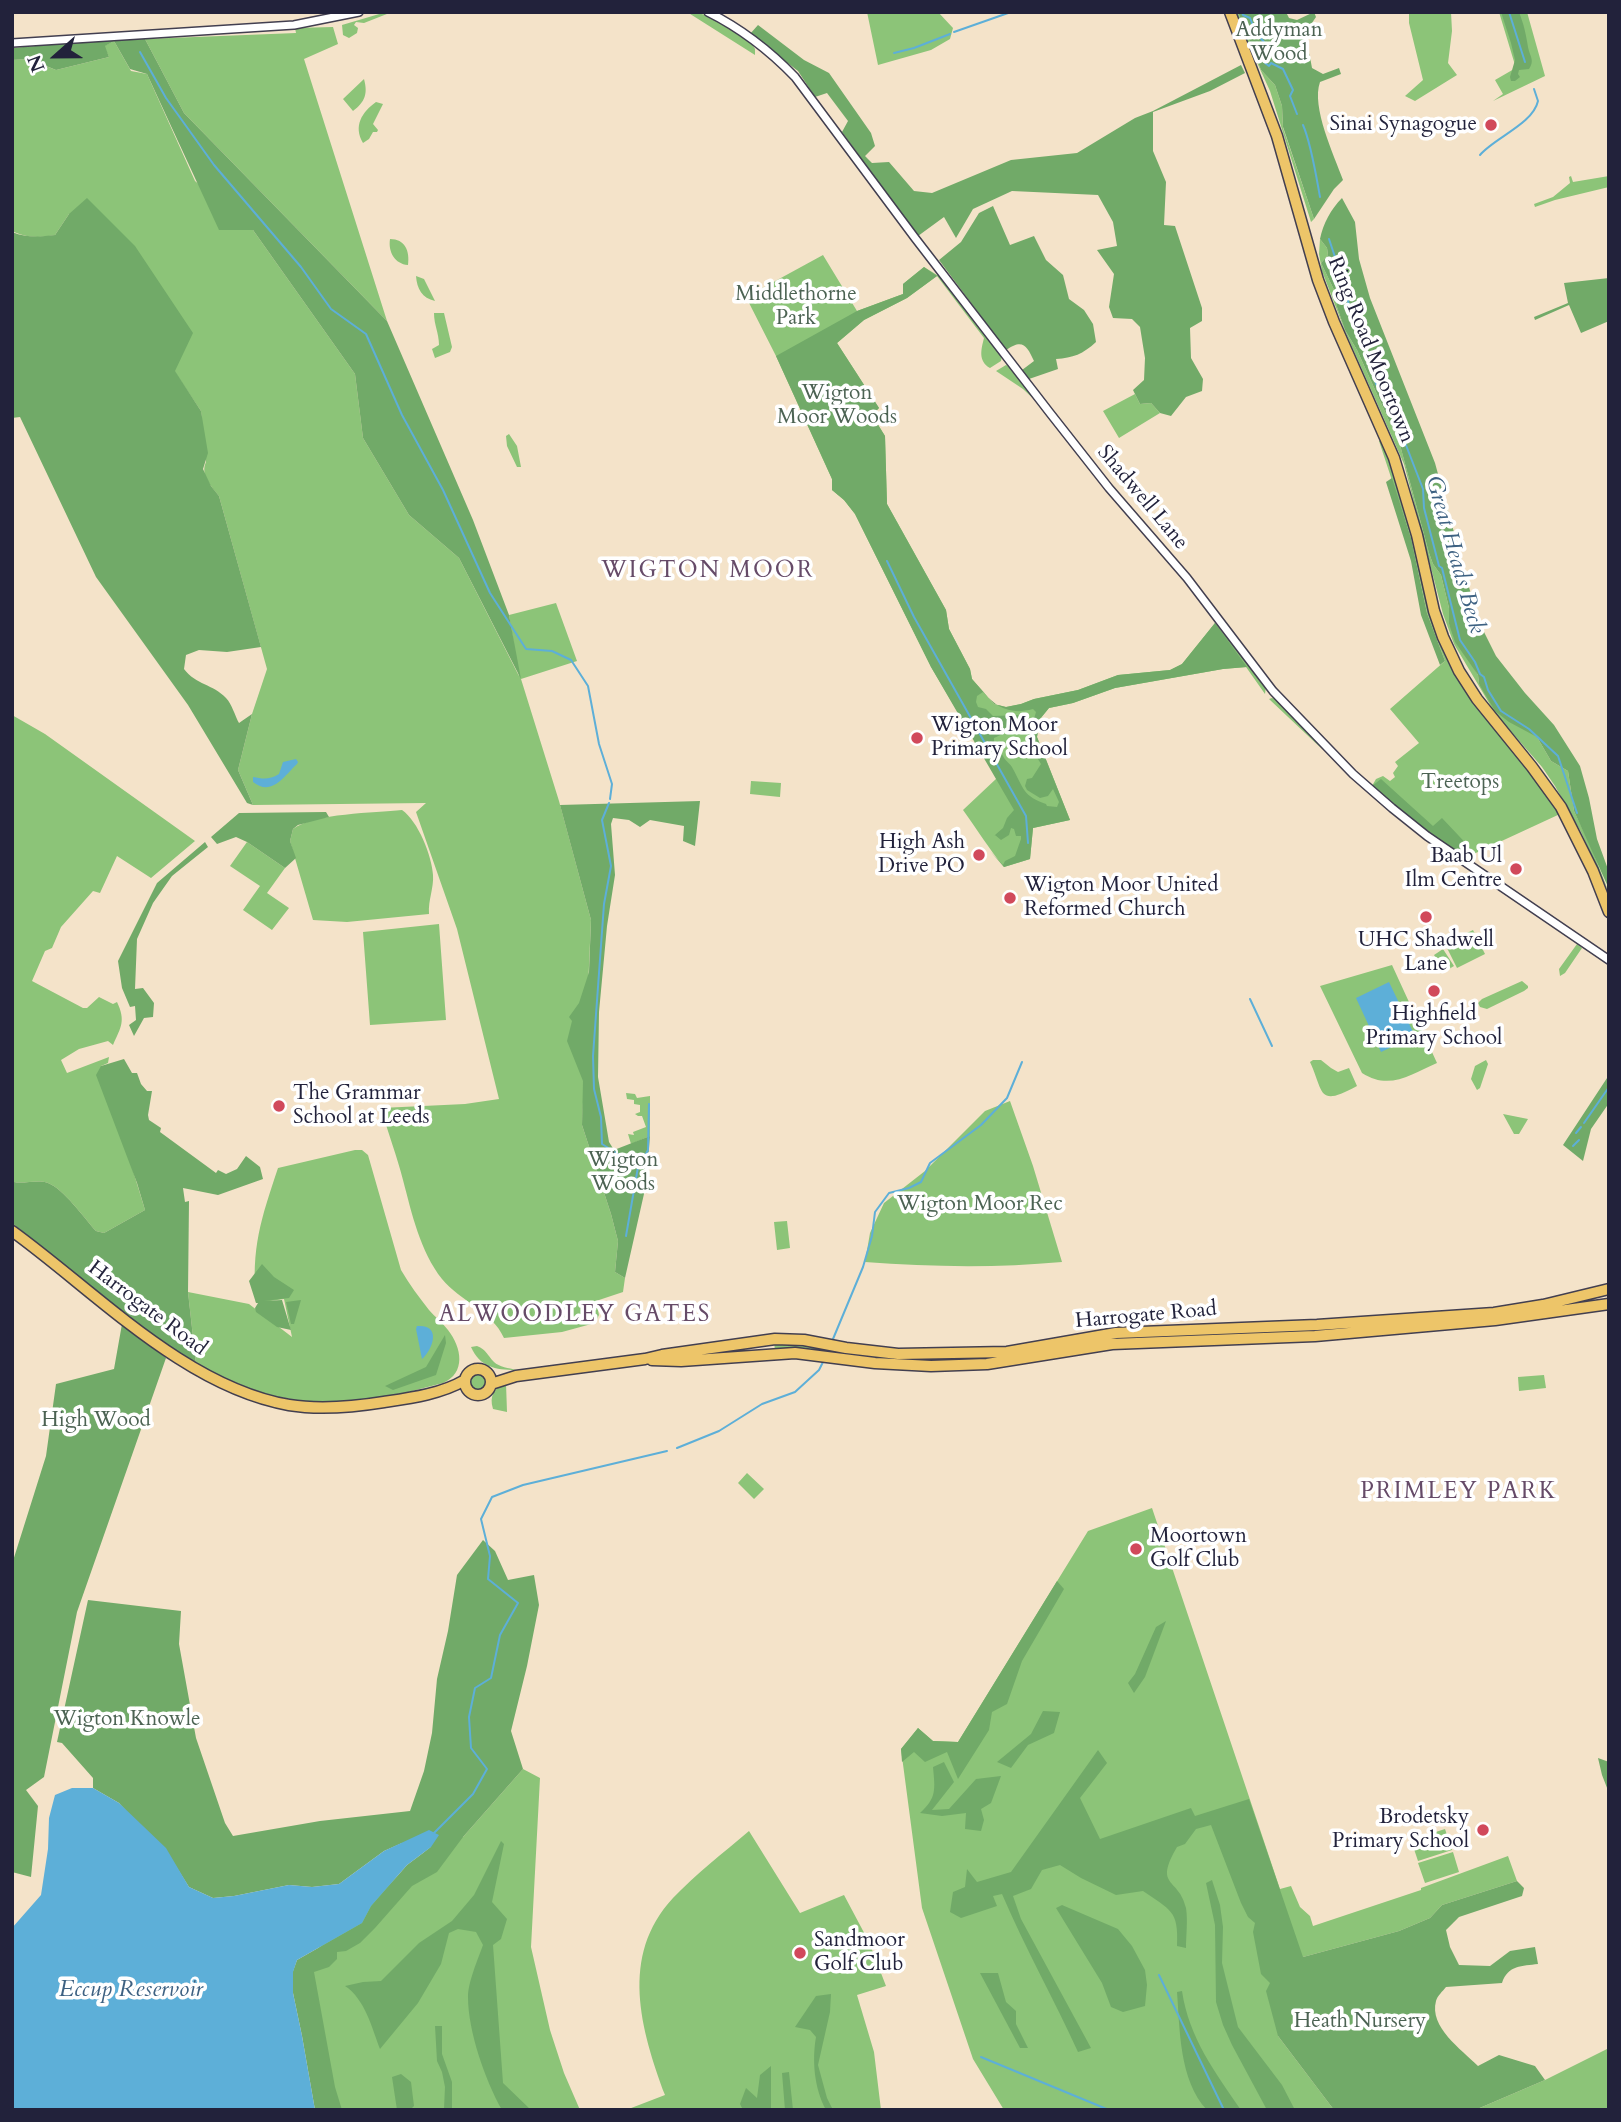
<!DOCTYPE html>
<html>
<head>
<meta charset="utf-8">
<style>
	body { margin:0 }
	#map { position:relative; width:1621px; height:2122px; overflow:hidden; background:#f4e3c9; font-family:Cardo,serif }
	canvas { display:block }
	.frame { position:absolute; inset:0; border:14px solid #22223b; pointer-events:none }
	.north { position:absolute; left:21px; top:21px; width:70px; height:70px; -webkit-text-stroke:5px #fff; paint-order:stroke; rotate:249deg; font-size:19px; font-weight:700; line-height:28px; text-align:center; color:#22223b }
	.north::after { content:''; display:block; margin:auto; width:24px; height:32px; background:#22223b; clip-path:polygon(50% 0,100% 100%,50% 72%,0 100%) }
</style>
</head>
<body>
<div id="map">
<canvas width="1621" height="2122"></canvas>
<div class="frame"></div>
<div class="north">N</div>
</div>
<script>
const c = document.querySelector('canvas').getContext('2d');
c.lineJoin = 'round';
function fillPath(path, color) { c.fillStyle = color; c.fill(path, 'evenodd'); }
function trace(path, color, width, dash) { c.strokeStyle = color; c.lineWidth = width; c.lineCap = dash ? 'butt' : 'round'; c.setLineDash(dash || []); c.stroke(path); }
function drawText(font, color, halo, rows, align = 'center') {
  c.font = font + ' Cardo,serif'; c.lineWidth = 7; c.setLineDash([]); c.textBaseline = 'middle'; c.strokeStyle = halo; c.fillStyle = color; for (const [text, x, y, turn = 0] of rows) {
    c.save(); c.translate(x, y); c.rotate((+turn || 0) * Math.PI / 180); c.textAlign = isNaN(turn) ? turn : align; if (halo) c.strokeText(text, 0, 0); c.fillText(text, 0, 0); c.restore();
  }
}
fillPath(new Path2D(`
	M386 12H392L364 23 356 22 354 25 358 28 357 33 349 38 343 35 342 25Z
	M687 12C712 12 734 29 752 44L755 49V55Z
	M867 12H938L953 28 950 39 931 50 878 65Z
	M1234 12H1238L1261 70 1275 85 1282 106 1283 128 1314 219 1311 222 1270 91Z
	M1409 12H1451L1452 31 1448 63 1457 75 1415 101 1405 96 1423 80 1409 23Z
	M1499 12H1527L1545 76 1493 101 1503 94 1495 80 1514 69 1515 65Z
	M333 27 338 44 304 59 387 321 184 113 145 39 296 33 295 28Z
	M114 41 131 71 147 74 195 181 253 230 355 374 363 438 409 515 459 558 519 676 509 615 556 603 577 661 521 679 559 801 591 920 582 1125 611 1214 618 1241 615 1272 625 1278 623 1292 596 1301 599 1315 595 1323 562 1332 504 1338C492 1311 460 1301 442 1279 420 1251 412 1214 403 1180 397 1156 388 1133 381 1108L465 1104 499 1099 457 929 416 812 426 803 253 805 238 770 252 714 267 669 219 496C211 486 200 475 206 462L201 411 69 214 55 235C39 238 27 238 12 231V60L28 59 56 70 109 57 104 46Z
	M364 79C368 94 365 102 353 111L343 99Z
	M376 102 383 104 373 124 378 130 377 132H373L369 139 363 143C353 126 362 112 376 102Z
	M1571 176 1573 182 1609 176V187L1555 200 1535 207 1534 204 1553 197 1570 183 1569 177Z
	M390 239C405 239 410 251 408 265 395 264 388 252 390 239Z
	M1320 239 1327 248 1328 255 1321 263 1337 296V307L1345 330 1357 350 1400 445 1429 553 1433 564 1441 575 1449 608V624L1478 675 1479 684 1527 730 1537 737 1551 761 1568 771 1574 811 1592 849 1609 893 1581 832 1555 786 1542 767 1495 713 1454 644 1443 614 1404 464 1345 331 1322 271 1319 254Z
	M823 255 857 311 903 294V284L924 267 937 275 940 274 1002 356 1001 361 990 368C978 361 981 350 984 338L937 276 907 298 864 320 837 343 879 408 872 415 885 436 887 504 946 610 949 629 970 669 972 679 994 704 1006 707 1021 704 1034 699 1078 690 1118 675 1170 670 1182 664 1215 623 1266 686 1265 694 1246 667 1223 669 1115 688 1073 703 1049 708 1040 719 1037 737 1070 820 1033 828 1030 859 1004 867C989 849 977 829 963 810L997 778 931 667 855 514 844 500 832 490V479L776 356 746 297Z
	M416 276 424 279 435 301C422 298 417 289 416 276Z
	M434 313H444L452 347 450 352 435 358 432 349 439 345C439 333 434 325 434 313Z
	M1006 365 1011 367 1040 405 1023 389 996 371Z
	M1135 394 1140 404 1151 403 1160 413 1119 438 1103 411Z
	M509 434 517 446 521 467H517L507 446 506 436Z
	M1383 440 1389 456 1446 651 1548 794 1560 814 1465 858 1372 786 1376 779 1383 776 1390 781 1395 777 1393 773 1398 766 1395 762 1419 743 1390 709 1445 661 1427 613 1411 538 1379 441Z
	M1272 698 1276 699 1323 750 1269 699Z
	M12 715 45 734 195 841 151 878 117 856 100 893 93 891 61 927 52 948 45 951 32 981 83 1008H87L99 997 113 1004 117 1002C126 1021 121 1027 113 1045L108 1041 79 1049 61 1060 67 1073 109 1057 108 1063 101 1066 145 1210 104 1233 96 1231C84 1218 64 1189 48 1183 38 1179 25 1184 14 1182L12 1179Z
	M751 781 781 783 780 797 750 794Z
	M402 810C418 821 432 856 433 875 434 888 428 900 429 914L347 922 313 920 290 841 293 829C314 813 375 813 402 810Z
	M247 842 285 868 267 893 289 908 272 930 243 910 260 886 230 866Z
	M439 924 446 1020 370 1025 363 932Z
	M1473 930 1485 954 1457 968 1445 944Z
	M1577 944 1582 948 1565 973 1560 976 1559 969Z
	M1443 949 1454 966 1444 972 1434 955Z
	M1392 965 1437 1063C1411 1074 1390 1091 1362 1073L1320 986Z
	M1522 981 1528 986V988L1524 991 1487 1009 1480 1007 1478 1003 1482 999Z
	M1313 1060H1321L1331 1068 1338 1072 1349 1068 1357 1086C1317 1108 1324 1092 1310 1062Z
	M1486 1060 1488 1064 1480 1088 1477 1090 1471 1079 1475 1066Z
	M626 1093 635 1094 637 1098 650 1096V1136L631 1144 628 1134 634 1135 633 1132 646 1127 642 1116H638L635 1114 640 1112V1105L634 1104V1100L627 1099Z
	M1010 1101 1033 1166 1062 1262C996 1268 931 1267 865 1262L870 1233 884 1203 925 1171 985 1111Z
	M1503 1114 1528 1119 1519 1134H1514Z
	M355 1150H362L368 1155 401 1270C409 1284 419 1297 429 1310 435 1317 442 1322 448 1330 462 1348 466 1373 443 1383L381 1399 312 1403 258 1393 231 1384 196 1364 188 1292 249 1304 292 1337 284 1299 256 1303C251 1248 261 1219 278 1168Z
	M787 1221 790 1248 777 1250 774 1222Z
	M774 1342H793L871 1355V1357L869 1359 775 1350Z
	M477 1346C487 1350 487 1355 494 1362 499 1367 509 1368 516 1370 495 1370 480 1367 471 1347Z
	M469 1382a9 9 0 1 1 18 0a9 9 0 1 1-18 0Z
	M1544 1375 1546 1388 1519 1391 1518 1377Z
	M506 1383 507 1412 493 1409C489 1396 494 1388 506 1383Z
	M747 1473 764 1489 754 1499 738 1483Z
	M1152 1508 1280 1889 1291 1886 1300 1907 1310 1916 1313 1926 1421 1890V1888L1508 1856 1517 1881 1442 1905 1430 1918 1399 1931 1303 1957 1278 2036 1334 2110H1004L973 2059 922 1908 901 1749 918 1728 933 1741 958 1742 1088 1531Z
	M523 1769 540 1778 531 1947 550 2030 564 2073 580 2110H324L302 1963 447 1832 463 1837Z
	M1445 1829 1452 1850 1418 1861 1411 1840Z
	M749 1831 800 1913 844 1895 869 1942 886 1986 857 1995 874 2052 881 2110H626L665 2095C641 2030 619 1956 673 1898 696 1874 723 1853 749 1831Z
	M1453 1852 1459 1872 1425 1883 1418 1863Z
	M1609 2048V2110H1475L1545 2080Z`), '#8cc478');
fillPath(new Path2D(`
	M1238 12H1286L1289 18 1297 20 1314 12 1316 17C1301 38 1309 46 1312 68L1323 74 1339 68 1341 74 1320 82C1311 107 1334 155 1343 180L1334 189 1314 219 1283 127 1282 106 1275 85 1261 70Z
	M1501 12H1519C1524 25 1526 34 1528 47 1530 57 1535 60 1529 69L1519 70 1518 74 1520 77 1515 81H1511L1510 77 1515 60 1511 43Z
	M758 25 804 60 829 73 871 133 875 146 865 156 872 163 889 162 914 191 932 193 1011 160 1077 153 1135 118 1153 111 1241 65 1245 73 1210 91 1153 112V151L1166 182 1164 225 1175 226 1202 308V321L1190 328 1191 358 1203 379 1202 391 1186 397 1171 416 1160 413 1151 403 1140 404 1133 390 1144 380 1145 358 1140 327 1132 319 1113 318 1109 307 1114 274 1097 250 1117 246 1113 222 1098 195 1012 191 973 209 956 238 944 217 918 236 842 132 848 121 827 93 815 97 798 71 750 34Z
	M145 39 184 113 387 321 473 520 509 615 521 679 459 558 409 515 363 438 355 374 253 230H219L147 74 130 69 114 41 105 46 109 57 56 70 29 59 12 60V48L106 40Z
	M87 198 135 246 193 333 175 371 201 411 208 453 203 469 211 486 219 496 261 647 227 652 199 650 186 655 184 669C196 685 213 684 226 698 232 704 235 716 239 723L252 714 238 770 253 805 247 803 188 705 96 577 20 417 12 418V232C27 238 39 237 55 235L69 214Z
	M1342 198 1355 222 1359 259 1370 298 1435 463 1478 620 1496 656 1525 693 1554 725 1580 766 1589 798 1597 839 1609 872V889L1574 811 1568 771 1551 761 1537 737 1509 722 1495 711 1479 684 1478 675 1455 642 1449 624V608L1441 575 1433 564 1429 553 1400 445 1357 350 1345 330 1337 307V296L1321 263 1328 255 1327 248 1320 239C1323 224 1331 209 1342 198Z
	M993 206 1010 245 1034 236 1046 260 1063 275 1069 299 1084 310 1093 324 1096 342C1083 354 1073 358 1056 359L1058 369 1029 379 1022 370 1034 361C1027 346 1023 338 1006 350L939 260 961 242 979 213Z
	M924 267 937 276 907 298 864 320 837 343 879 408 872 415 885 436 887 504 946 610 949 629 970 669 972 679 994 704 1006 707 1021 704 1034 699 1078 690 1118 675 1170 670 1182 664 1215 623 1247 667 1223 669 1115 688 1073 703 1049 708 1040 719 1037 737 1070 820 1033 828 1030 859 1004 867 990 851 987 842 1003 828 1007 818 1014 810 931 667 855 514 844 500 832 490V479L776 356 857 311 903 294V284ZM983 692C997 708 1011 715 1033 709L1036 712C1030 730 1030 748 1041 764L1032 778 1027 779 1025 786 1027 790 1040 798 1048 796 1053 789 1059 802 1057 807 1047 806 1046 804C1023 796 1024 789 1013 769 1011 764 1005 761 1003 756 1000 750 999 748 994 743V738C1005 734 1010 726 1022 723L1023 715 993 716 986 709 978 707 976 702 977 696ZM1011 828 1014 829 1016 836H1021V839L1015 856 1005 861 1003 865 990 851 987 842 995 835 1001 840 1009 835Z
	M1609 278V321L1581 333 1569 305 1535 320 1534 317 1568 303 1564 283Z
	M1392 478 1411 538 1427 613 1445 661 1440 665 1421 615 1411 561 1386 482Z
	M1381 779 1433 826 1442 818 1475 853 1465 858 1416 823 1372 786Z
	M700 801 695 846 683 841 684 826 650 820 640 827 629 820 613 818 611 824 615 875 607 926 599 1012 598 1077 609 1142 614 1150 650 1136 646 1185 625 1278 615 1272 618 1241 611 1214 582 1125 583 1081 567 1041 572 1021 569 1017 579 1003 589 972 591 920 560 805Z
	M326 812 329 817 298 825 293 829 290 841 296 858 285 868 247 842 236 837 217 844 211 837 239 813Z
	M205 842 208 847 172 876 153 903 137 939 135 989 143 988 154 1003 153 1017 144 1018 134 1036 129 1025 136 1020 135 1006 130 1007 122 988 118 961 157 883Z
	M124 1059 132 1073H137L141 1084 147 1091H152L148 1115 149 1120 161 1128 160 1132 216 1173 218 1170 226 1174 237 1169 246 1156 260 1167 263 1179 218 1195 183 1188 185 1202 189 1201 188 1292 196 1364 147 1332 12 1223V1179L14 1182C25 1184 38 1179 48 1183 64 1189 84 1218 96 1231L104 1233 145 1210 137 1183 96 1075 101 1066Z
	M1609 1075V1103L1591 1129 1583 1161 1563 1145Z
	M262 1264 274 1277 294 1290 289 1298 264 1301 282 1300 291 1330 277 1327 256 1312 255 1308 258 1303H256L249 1281Z
	M301 1300 294 1324H291L286 1302Z
	M122 1324 166 1358 77 1612 44 1777 26 1790 38 1806 31 1877 12 1872V1564L46 1456 56 1384 114 1369Z
	M445 1335 446 1343 436 1375 393 1390 385 1386 426 1367Z
	M483 1540 495 1551 508 1580 534 1575 539 1605 527 1666 511 1731 523 1769 463 1837 437 1872 412 1886 375 1928 360 1943 346 1951 337 1952V1959L329 1967 314 1972 335 2087 342 2110H315L302 2036 293 1993V1971L297 1960 362 1923 371 1906 407 1865 431 1847 402 1843 384 1851 339 1884 312 1887 289 1885 234 1896 213 1898 189 1887 177 1868 119 1803 93 1788V1778L62 1743 57 1742 88 1600 181 1611 179 1644 196 1738 225 1823 233 1836 320 1821 410 1811 424 1771 432 1733 437 1679 448 1631 457 1575Z
	M1057 1581 1064 1589 1022 1661 1007 1704 992 1712 989 1730 958 1779 947 1752 925 1762 914 1752 902 1762 901 1749 918 1728 933 1741 958 1742Z
	M1166 1621 1145 1677 1134 1693 1128 1683 1135 1674 1156 1627Z
	M1043 1711 1060 1712 1054 1733 1028 1745 1011 1768 997 1762 1031 1734Z
	M1098 1750 1107 1763 1080 1798 1100 1839 1191 1808 1195 1816 1249 1799 1303 1957 1399 1931 1430 1918 1442 1905 1517 1881 1524 1888 1522 1896 1459 1917 1446 1930 1450 1947 1459 1965 1490 1966 1510 1951 1535 1947 1538 1964C1522 1966 1508 1965 1502 1983L1446 1987C1443 1991 1437 1996 1436 2001 1429 2027 1461 2049 1478 2066L1499 2055 1535 2066 1545 2080 1475 2110H1334L1278 2036 1266 1991 1270 1983 1261 1974 1253 1932 1255 1923 1248 1917 1241 1903 1211 1825 1196 1829 1185 1844 1177 1847C1153 1888 1179 1877 1186 1908 1188 1920 1186 1936 1186 1948L1177 1946C1179 1910 1170 1910 1143 1891L1116 1895 1081 1878 1060 1865 1042 1870 1031 1889 1013 1896 1021 1919 1091 2048 1078 2052C1054 1999 1025 1948 1002 1894L993 1896 997 1906 961 1918 950 1912 953 1892 965 1887 967 1869 977 1882 1011 1872Z
	M1598 1758 1609 1762V1793L1602 1775Z
	M944 1762 954 1782 932 1810 949 1809 976 1779 1001 1776 991 1803 981 1809 984 1820 981 1831 965 1829 966 1813 942 1816 920 1813C937 1798 935 1789 933 1767Z
	M501 1841 504 1844 492 1902 507 1919 501 1939 493 1945 503 2083 531 2110H502C485 2080 468 2031 468 1997 468 1982 478 1959 483 1945L476 1932 458 1929 449 1933 441 1964 418 2003 380 2049C372 2028 365 1999 345 1986L363 1982 381 1981 419 1943 452 1921 474 1895Z
	M1212 1880 1220 1905 1223 1927 1222 1963 1238 2027 1282 2085 1295 2110H1267L1232 2045 1223 2025 1216 2002 1215 1925 1206 1883Z
	M1062 1905 1118 1929 1132 1946 1145 1970 1147 1985 1145 2006 1123 2012 1111 2007 1102 1983 1056 1908Z
	M980 1973H998L1006 2002 1016 2011V2024L1028 2048H1020Z
	M1182 1991C1189 2038 1215 2072 1241 2110H1207C1179 2080 1180 2030 1177 1992Z
	M831 1994 830 2012 818 2065 827 2098 833 2110H826C814 2088 812 2060 816 2037L810 2030 795 2027 816 1996Z
	M435 2026H442V2054L452 2082V2110L444 2109 445 2087 442 2072 437 2061Z
	M771 2066V2110H743L740 2104 746 2088 757 2098 760 2075Z
	M789 2072 793 2110H785L782 2073Z
	M401 2074 411 2082 414 2106 410 2110H397L392 2077Z`), '#71aa68');
fillPath(new Path2D(`
	M296 759 298 762 297 764C284 776 272 797 253 782V777C263 779 269 780 279 774L283 762Z
	M1389 982 1415 1036 1381 1052 1356 998Z
	M417 1326C442 1324 433 1349 422 1359L416 1329Z
	M72 1788H93L119 1803 166 1848 189 1887 213 1898 234 1896 289 1885 312 1887 339 1884 384 1851 429 1830 439 1835 431 1847 407 1865 371 1906 362 1923 297 1960 293 1972V1993L302 2036 315 2110H12V1928L41 1895 48 1849 49 1818 55 1795Z`), '#5dafd8');
trace(new Path2D(`
	M1242 12 1243 15 1250 18 1256 33 1264 42 1265 63 1269 66 1271 63 1283 69 1293 90 1290 96 1297 114
	M1509 12 1525 62
	M954 32 1011 12
	M140 52 166 98 214 165 301 267 331 309 366 334 402 415 443 490 490 593 526 649 552 651 571 660 588 686 599 744 612 784 610 799
	M894 53 914 48 950 34
	M1303 125C1311 143 1316 175 1320 197
	M1480 155C1494 138 1533 124 1538 101L1534 89
	M1329 239 1338 266C1346 276 1347 294 1349 308L1353 311 1359 339 1367 348 1366 357 1372 365 1376 384 1381 392 1388 412 1397 422 1423 489 1424 508 1439 566 1442 568 1460 640 1475 662 1480 674 1484 677 1488 690 1501 711 1529 729 1558 756 1577 813
	M887 561 914 617 1026 816 1028 843
	M609 803 602 820 611 866 604 904 593 1056 594 1089 601 1117 602 1144 621 1156 634 1154 638 1167 626 1236
	M1250 999 1272 1046
	M1584 1123 1609 1087
	M1576 1133 1581 1127
	M1573 1146 1579 1140
	M639 1167 648 1150 649 1104
	M833 1339 863 1267 872 1236 875 1212 889 1193 909 1188 921 1182 930 1163 981 1125 1007 1098 1022 1062
	M677 1448 719 1431 762 1404 795 1392 819 1370 824 1360
	M434 1833 473 1794 487 1769 471 1748 469 1717 475 1688 491 1678 500 1635 518 1603 488 1579 490 1556 481 1519 492 1497 523 1485 667 1451
	M1159 1975 1224 2110
	M981 2057 1109 2110`), '#5dafd8', 2);
const tertiary = new Path2D(`
	M708 12C740 28 770 51 795 77L915 238 1050 413 1109 488 1187 578 1273 691 1353 774 1392 808 1427 836 1609 960
	M12 43 294 25 359 12`);
const trunk = new Path2D(`
	M1230 12 1277 136 1318 280 1334 322 1394 458 1417 535 1434 611 1443 637 1459 671 1477 699 1532 767 1561 807 1593 871 1609 912
	M12 1231C95 1291 185 1387 289 1405 320 1410 353 1407 384 1402 411 1398 441 1394 465 1380
	M652 1360 681 1361 795 1353 875 1363 931 1366 987 1364 1112 1344 1315 1336 1495 1320 1609 1304
	M465 1382a13 13 0 1 1 26 0a13 13 0 1 1-26 0Z
	M491 1384 516 1376 645 1359 662 1355 775 1339 804 1340 846 1348 898 1354 1007 1352 1116 1333 1317 1325 1494 1313 1543 1305 1609 1289`);
trace(tertiary, '#423f50', 10);
trace(trunk, '#423f50', 13);
trace(tertiary, '#fff', 7);
trace(trunk, '#edc569', 10);
for (const [x, y, r, color] of [
	[1491,125,7,"#d1495b"],
	[917,738,7,"#d1495b"],
	[979,855,7,"#d1495b"],
	[1516,869,7,"#d1495b"],
	[1010,898,7,"#d1495b"],
	[1426,917,7,"#d1495b"],
	[1434,991,7,"#d1495b"],
	[279,1106,7,"#d1495b"],
	[1136,1549,7,"#d1495b"],
	[1483,1830,7,"#d1495b"],
	[800,1953,7,"#d1495b"]
]) { const dot = new Path2D(); dot.arc(x, y, r, 0, 2 * Math.PI); c.fillStyle = color; c.fill(dot); trace(dot, '#fff', 2.5); }
drawText('21px', '#4c6353', '#fff', [
	["Addyman",1279,31],
	["Wood",1279,55],
	["Middlethorne",796,295],
	["Park",796,319],
	["Wigton",837,394],
	["Moor Woods",837,418],
	["Treetops",1460,783],
	["Wigton",623,1161],
	["Woods",623,1185],
	["Wigton Moor Rec",980,1205],
	["High Wood",96,1421],
	["Wigton Knowle",127,1720],
	["Heath Nursery",1360,2022]
]);
drawText('21px', '#22223b', '#fff', [
	["Sinai Synagogue",1477,125,"right"],
	["Wigton Moor",931,726],
	["Primary School",931,750],
	["High Ash",965,843,"right"],
	["Drive PO",965,867,"right"],
	["Baab Ul",1502,857,"right"],
	["Ilm Centre",1502,881,"right"],
	["Wigton Moor United",1024,886],
	["Reformed Church",1024,910],
	["UHC Shadwell",1426,941,"center"],
	["Lane",1426,965,"center"],
	["Highfield",1434,1015,"center"],
	["Primary School",1434,1039,"center"],
	["The Grammar",293,1094],
	["School at Leeds",293,1118],
	["Moortown",1150,1537],
	["Golf Club",1150,1561],
	["Brodetsky",1469,1818,"right"],
	["Primary School",1469,1842,"right"],
	["Sandmoor",814,1941],
	["Golf Club",814,1965]
], 'left');
drawText('21px', '#22223b', '#fff', [
	["Ring Road Moortown",1370,350,68],
	["Shadwell Lane",1142,498,50],
	["Harrogate Road",147,1309,37],
	["Harrogate Road",1146,1316,-5]
]);
drawText('italic 23px', '#3d6182', '#fff', [
	["Great Heads Beck",1454,555,74],
	["Eccup Reservoir",131,1991]
]);
c.letterSpacing = '2px';
drawText('23px', '#664b68', '#fff', [
	["WIGTON MOOR",708,572],
	["ALWOODLEY GATES",575,1316],
	["PRIMLEY PARK",1459,1493]
]);
c.letterSpacing = '0px';
</script>
</body>
</html>
